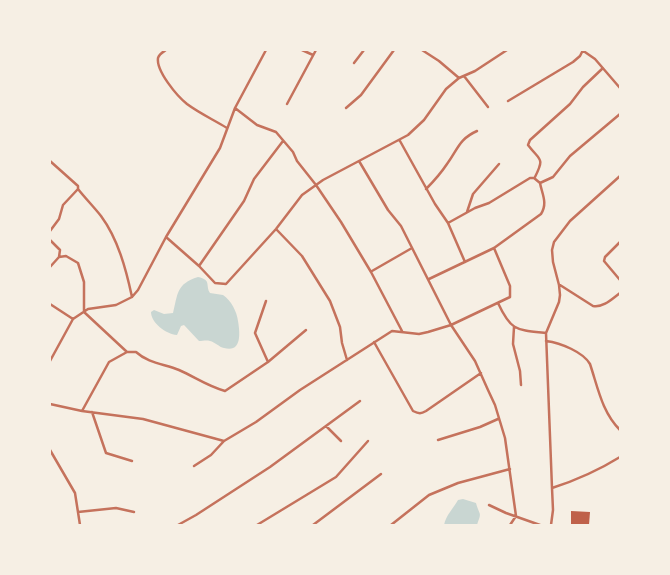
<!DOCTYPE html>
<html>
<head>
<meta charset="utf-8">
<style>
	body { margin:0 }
	#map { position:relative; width:670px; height:575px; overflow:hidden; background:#f6efe4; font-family:"Noto Sans",sans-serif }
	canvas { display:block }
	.frame { position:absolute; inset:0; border:51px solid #f6efe4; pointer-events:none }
</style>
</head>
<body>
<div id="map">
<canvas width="670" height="575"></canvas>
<div class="frame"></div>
</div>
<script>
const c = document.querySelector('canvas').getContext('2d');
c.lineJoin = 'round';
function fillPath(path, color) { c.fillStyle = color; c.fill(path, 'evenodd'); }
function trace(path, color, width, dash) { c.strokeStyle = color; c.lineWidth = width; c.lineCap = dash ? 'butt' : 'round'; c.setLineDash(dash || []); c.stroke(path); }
fillPath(new Path2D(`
	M198 277C212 280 205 285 210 293L223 295C231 300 237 312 238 321 240 333 242 353 224 348 219 347 215 342 210 341 206 340 203 341 199 341L184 325 181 326 177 335C166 334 151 323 151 312L154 310 164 314 173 313C178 294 176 284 198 277Z
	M463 499 476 503C480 517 482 511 477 525H444C446 515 453 509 458 500Z`), '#c9d6d2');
fillPath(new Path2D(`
	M571 511 590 512 589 525H571Z`), '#bf614a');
trace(new Path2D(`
	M166 50C163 52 159 54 158 58 156 71 177 96 187 104 199 113 214 120 227 128
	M266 50 235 108 257 125 276 132 293 152 297 161 316 185 341 222 371 272 402 331
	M302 50 313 55
	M422 50 439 61 459 78
	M582 50 595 59 620 88
	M354 63 364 50
	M464 76 488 107
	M508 101 573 62 580 56 583 50
	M287 104 316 50
	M346 108 361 95 394 50
	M400 141 435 204 448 223 465 262
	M50 161 78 186V189L63 205 59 219 50 231
	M359 161 388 210 401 226 451 325 475 361 488 390 495 405 505 438 516 516 510 525
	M535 177C545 157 540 161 528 145L530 140 570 104 583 87 603 68
	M78 189C85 198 94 207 101 216 118 239 126 269 132 297
	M426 189C434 181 441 173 447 164 458 149 459 139 477 131
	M467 212 473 194 499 164
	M448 223 475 208 489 203 530 178H534L540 183 553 177 570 156 620 114
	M276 229 302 256 330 301 340 327 342 343 347 360
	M166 237 199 266 215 283 226 284 276 229 302 195 323 180 408 135 424 120 446 89 459 78 475 71 507 50
	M50 240 60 250 59 257
	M620 242 605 257 604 261 620 280
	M199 266 244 201 254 179 283 141
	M50 267 59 257 66 256 78 263 84 282V312L127 352H136C148 363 164 364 179 370 195 377 207 386 225 391L268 362 306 330
	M372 271 412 248
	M429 279 494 248 541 214C548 203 542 194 540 183
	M560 285 593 306C603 308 612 299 620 293
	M266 301 255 333 268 362
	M498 303C511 331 516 330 546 333
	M50 304 73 319
	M514 327 513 344 520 371 521 385
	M546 341C561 343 583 352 590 364 598 388 602 412 620 430
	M374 342 413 411C419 414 421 414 426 411L481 373
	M50 361 73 319 88 309 116 305 132 297 138 290 166 237 220 148 235 108
	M50 404 82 411 143 419 224 441 256 422 300 390 392 331 419 334 428 332 451 325 510 297V286L494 248
	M82 411 109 362 127 352
	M92 412 106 453 132 461
	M326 426 341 441
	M438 440 480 427 498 419
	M50 450 75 493 80 525
	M194 466 211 455 224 441
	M552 488C577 480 599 470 620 457
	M489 505 506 513 540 525
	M78 512 116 508 134 512
	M178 525 196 515 270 467 360 401
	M257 525 336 477 368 441
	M313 525 381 474
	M391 525 429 495 458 483 510 469
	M551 525 553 510 552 488 546 333 559 302 560 295 559 285 553 262 552 250 554 242 570 221 620 176`), '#c5725c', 2.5);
</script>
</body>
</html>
